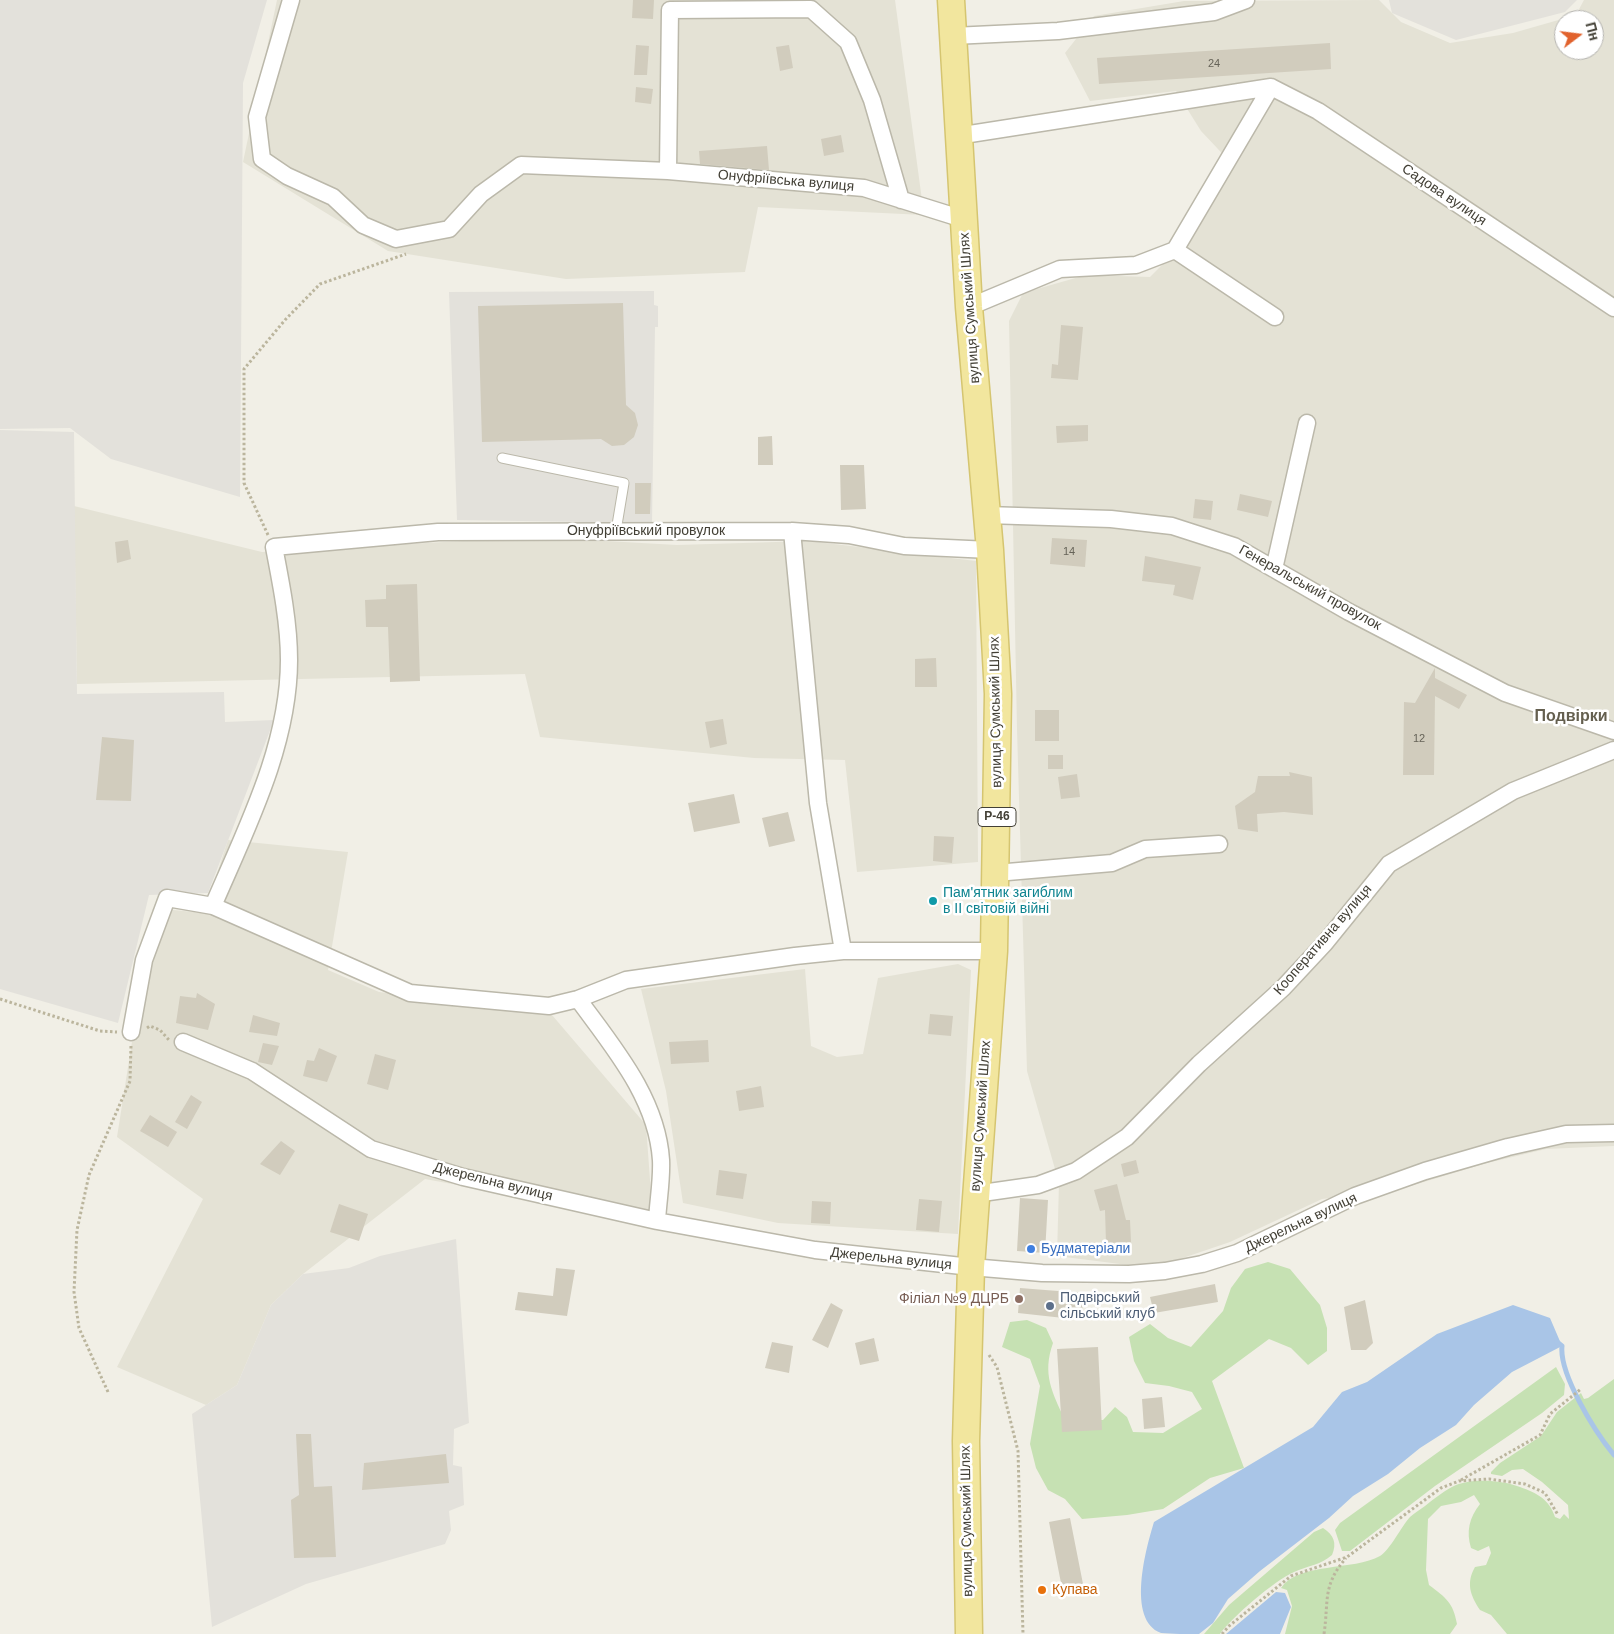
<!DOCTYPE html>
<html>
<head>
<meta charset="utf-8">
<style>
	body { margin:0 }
	#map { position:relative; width:1614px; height:1634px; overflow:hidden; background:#f1efe6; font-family:Arial,sans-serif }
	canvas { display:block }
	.north { position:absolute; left:1554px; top:10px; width:50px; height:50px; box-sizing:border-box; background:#fff; border:1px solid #b4b3af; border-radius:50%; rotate:75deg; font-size:14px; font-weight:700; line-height:20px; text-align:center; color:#434036 }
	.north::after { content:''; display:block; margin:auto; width:18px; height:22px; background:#e1622d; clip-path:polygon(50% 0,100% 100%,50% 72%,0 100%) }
</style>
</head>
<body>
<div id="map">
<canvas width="1614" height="1634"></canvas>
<div class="north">Пн</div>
</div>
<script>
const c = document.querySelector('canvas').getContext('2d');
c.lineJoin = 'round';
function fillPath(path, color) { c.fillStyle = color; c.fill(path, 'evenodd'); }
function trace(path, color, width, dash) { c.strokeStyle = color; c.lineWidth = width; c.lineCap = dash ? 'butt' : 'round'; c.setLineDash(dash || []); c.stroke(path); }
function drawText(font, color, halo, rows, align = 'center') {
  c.font = font + ' Arial,sans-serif'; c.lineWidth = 5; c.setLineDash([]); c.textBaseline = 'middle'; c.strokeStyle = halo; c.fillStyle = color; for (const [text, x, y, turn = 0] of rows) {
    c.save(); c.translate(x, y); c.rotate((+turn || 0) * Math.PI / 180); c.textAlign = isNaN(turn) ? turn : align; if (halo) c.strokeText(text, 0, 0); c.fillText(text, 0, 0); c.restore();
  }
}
fillPath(new Path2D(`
	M277 0H895L924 215 758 207 745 272 566 279 388 251 243 162Z
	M1379 0 1401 22 1450 43 1513 33 1576 15 1584 0H1614V1146L1546 1149 1487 1163 1397 1190 1322 1199 1230 1242 1171 1262 1136 1266 1057 1256 1059 1183 1027 1071 1017 729 1009 321 1023 293 1086 275 1150 277 1195 232 1234 166 1201 131 1176 91 1090 101 1065 53 1094 16 1184 1ZM1564 20H1594V50H1564Z
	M74 506 262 552 535 537 677 545 809 541 976 561 978 862 857 872 845 760 754 758 540 737 525 674 77 684Z
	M228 840 348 852 328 970 379 992 552 1015 646 1125 653 1221 425 1179 303 1274 271 1305 237 1385 206 1405 117 1367 203 1199 117 1137 153 908 204 913Z
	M958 964 971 970 958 1234 778 1223 683 1203 666 1091 641 989 805 969 811 1046 837 1057 863 1054 878 978Z`), '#e4e2d5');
fillPath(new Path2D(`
	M0 0H267L243 83 240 497 111 459 70 428 0 429Z
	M1389 0H1577L1565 12 1456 40 1392 13Z
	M654 291V305L658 306V327H655L652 523 457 520 449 292Z
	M0 430 74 432 77 694 224 692 225 722 274 720 208 893 149 895 118 1023 0 989Z
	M456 1239 469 1423 454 1429 453 1465 462 1467 464 1505 449 1511 451 1530 445 1544 306 1584 212 1627 192 1414 237 1385 271 1305 303 1274 349 1268 380 1256Z`), '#e3e1db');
fillPath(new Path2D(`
	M1268 1262 1290 1269 1320 1305 1327 1328V1351L1308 1365 1291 1348 1269 1339 1212 1381 1244 1468 1210 1478 1163 1509 1127 1515 1082 1519 1065 1499 1048 1490 1036 1468 1030 1444 1040 1386 1030 1359 1002 1347 1010 1322 1027 1320 1046 1328 1053 1343C1042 1374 1052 1392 1065 1420H1103L1115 1407 1127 1417 1133 1432 1163 1433 1202 1409 1192 1392 1169 1386 1145 1383 1134 1361 1129 1337 1150 1324 1168 1338 1191 1347 1223 1311 1231 1288 1245 1269Z
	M1556 1367 1565 1384 1564 1395 1542 1413 1435 1486 1350 1551H1342L1335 1530 1340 1523Z
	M1614 1379V1634H1507L1491 1615 1480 1610C1470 1595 1466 1583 1475 1567L1486 1565 1491 1553 1489 1546 1478 1551 1471 1548C1466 1532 1469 1518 1480 1504L1474 1495 1461 1502 1441 1506 1428 1519 1426 1570 1429 1585C1446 1598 1453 1602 1457 1624L1450 1634H1285L1292 1606 1287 1590 1281 1588C1298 1562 1354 1571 1380 1556 1390 1550 1401 1527 1410 1517 1414 1513 1420 1510 1425 1506 1435 1498 1445 1490 1456 1485 1473 1478 1503 1480 1520 1487 1537 1493 1549 1499 1555 1517L1560 1519 1564 1514 1569 1519 1568 1505 1542 1482 1523 1469 1512 1470 1502 1476 1491 1474V1472L1500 1463 1541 1436 1557 1412 1581 1393 1584 1399 1588 1398Z
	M1323 1528C1334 1535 1337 1543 1332 1555 1321 1565 1307 1566 1294 1572 1274 1581 1232 1617 1220 1634H1204L1229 1605 1314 1532Z`), '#c6e1b3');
fillPath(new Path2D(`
	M1513 1305 1550 1318 1562 1346 1512 1372 1474 1405 1456 1425 1420 1448 1388 1474 1353 1496 1329 1518 1260 1571 1228 1599 1213 1623 1199 1634C1188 1634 1171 1634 1161 1633 1126 1620 1146 1548 1154 1522L1313 1427 1342 1392 1367 1382 1437 1334Z
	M1276 1592 1285 1593 1291 1607 1280 1634H1226Z`), '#a9c5e7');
trace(new Path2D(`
	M1557 1342 1562 1346C1559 1374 1595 1432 1614 1455`), '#a9c5e7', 5);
fillPath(new Path2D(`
	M633 0H654L653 19 632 18Z
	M1330 43 1331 69 1099 84 1097 58Z
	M636 45 649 46 647 75H634Z
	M789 45 793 68 780 71 776 47Z
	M636 87 653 89 651 104 635 102Z
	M841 135 844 152 824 156 821 139Z
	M767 146 769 170 700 164 699 151Z
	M623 303 626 405 635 413 638 425 634 437 624 445 612 446 601 439 482 442 478 306Z
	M1061 325 1083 327 1078 380 1051 378 1052 364 1058 365Z
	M1088 425V441L1057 443 1056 426Z
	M772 436 773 465H758V437Z
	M840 465H864L866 509 841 510Z
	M635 483H651L650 514H635Z
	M1240 494 1272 501 1268 517 1237 510Z
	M1195 499 1213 501 1211 520 1193 518Z
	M1052 538 1087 540 1085 567 1050 564Z
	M128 540 131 559 117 563 115 542Z
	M1145 556 1201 567 1193 600 1173 595 1175 585 1142 581Z
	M417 584 420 681 390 682 388 627H366L365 600 386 599V585Z
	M936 658 937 687H915V659Z
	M1435 668V678L1467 695 1459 709 1435 696 1434 775H1403L1404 702 1415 703Z
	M1035 710H1059V741H1035Z
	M723 719 727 744 710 748 705 722Z
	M102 737 134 740 131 801 96 800Z
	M1048 755H1063V769H1048Z
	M1289 772 1312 777 1313 815 1284 812 1257 814 1258 832 1238 829 1235 806 1255 792 1258 776H1290Z
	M1077 774 1080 797 1061 799 1058 777Z
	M734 794 740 823 694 832 688 803Z
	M788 812 795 841 769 847 762 818Z
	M934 836 954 837 952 863 933 861Z
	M197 993 215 1004 208 1030 176 1023 180 996 196 998Z
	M930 1014 953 1016 951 1036 928 1034Z
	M253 1015 280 1023 277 1036 249 1032Z
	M708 1040 709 1062 671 1064 669 1042Z
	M263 1043 279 1046 272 1065 258 1062Z
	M319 1048 337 1056 327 1082 303 1076 307 1060 314 1061Z
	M375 1054 396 1060 388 1090 367 1084Z
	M761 1086 764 1107 739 1111 736 1091Z
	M191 1095 202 1102 187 1129 175 1122Z
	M150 1115 177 1132 168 1147 140 1131Z
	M281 1141 295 1151 280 1175 260 1164Z
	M1136 1160 1139 1173 1124 1177 1121 1164Z
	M719 1170 747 1174 743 1199 716 1195Z
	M1117 1184 1126 1220H1130L1131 1242 1106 1243 1105 1210 1100 1211 1094 1190Z
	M1020 1198 1048 1200 1045 1253 1017 1251Z
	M919 1199 942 1201 939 1232 916 1230Z
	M812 1201 831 1202 830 1224 811 1223Z
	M339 1204 368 1214 359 1241 330 1232Z
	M556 1268 575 1270 567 1316 515 1310 518 1292 553 1296Z
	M1215 1284 1218 1302 1154 1313 1150 1297Z
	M1020 1288 1083 1293 1082 1320 1018 1313Z
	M1365 1300 1373 1343 1366 1350H1351L1344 1307Z
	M831 1303 843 1310 828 1348 812 1340Z
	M874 1338 879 1361 860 1365 855 1343Z
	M772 1342 793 1346 789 1373 765 1368Z
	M1098 1347 1102 1430 1062 1432 1057 1349Z
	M1162 1397 1165 1427 1144 1429 1142 1399Z
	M296 1434H311L314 1487 332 1486 336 1557 294 1558 291 1500 299 1495Z
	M446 1454 449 1483 362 1490 364 1463Z
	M1070 1518 1083 1584 1062 1588 1049 1522Z`), '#d1ccbd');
const lane = new Path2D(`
	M502 458 624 483 616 531`);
const street = new Path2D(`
	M291 0 257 117 262 159 287 176 333 197 363 225 396 239 449 229 481 194 521 165 668 171
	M953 36 1058 31 1214 12 1246 0
	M1271 87 1318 111 1614 308
	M957 136 1271 87
	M901 200 872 100 848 42 811 9 670 10 668 171 864 188 963 219
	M1175 250 1275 317
	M969 307 1060 269 1136 265 1175 250 1271 87
	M987 515 1111 519 1172 526 1234 546 1349 612 1505 693 1614 731
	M792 531 818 803 843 951
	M1274 569 1307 423
	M996 873 1112 863 1145 849 1219 844
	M213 906C246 829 289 746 289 660 289 623 281 583 274 547L438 532 792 531 849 535 904 546 990 550
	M578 999C613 1047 657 1098 661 1160 662 1180 658 1201 657 1221
	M131 1032 144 960 167 898 213 906 410 993 549 1006 578 999 626 980 795 956 843 951H994
	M183 1042 252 1071 371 1149 463 1177 657 1221 815 1250 971 1267 1042 1273 1129 1274 1165 1271 1202 1264 1237 1253 1355 1196 1425 1171 1508 1147 1566 1134 1614 1133
	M975 1194 1038 1185 1076 1171 1127 1137 1199 1064 1283 988 1325 943 1389 864 1513 791 1614 750`);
const primary = new Path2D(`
	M951 0 969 307 990 550 998 694 994 951 971 1267 966 1441 969 1634`);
trace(lane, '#bbb8aa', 11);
trace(street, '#bbb8aa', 19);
trace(primary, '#d5c570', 29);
trace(new Path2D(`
	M268 535 244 483V369L285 320 320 284 406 254
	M0 999 100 1031 117 1032
	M147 1028 150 1026 160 1030 169 1040
	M989 1355 997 1367 1018 1451 1023 1634
	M108 1392 79 1328 74 1292 77 1230 89 1175 130 1081 131 1045
	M1461 1480 1540 1435 1550 1414 1581 1389
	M1222 1634 1229 1626 1291 1576 1347 1557 1441 1488 1459 1481 1489 1479 1525 1484 1545 1493 1558 1515
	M1324 1634C1329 1600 1322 1586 1346 1558`), '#bbb59d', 3, [2.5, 2.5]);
trace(lane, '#fff', 9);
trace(street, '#fff', 16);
trace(primary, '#f2e69e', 26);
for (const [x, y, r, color] of [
	[933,901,5,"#0f9aa8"],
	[1031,1249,5,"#3f7fe0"],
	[1019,1299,5,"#8d6e63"],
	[1050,1306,5,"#5c6f8a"],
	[1042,1590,5,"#e8710a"]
]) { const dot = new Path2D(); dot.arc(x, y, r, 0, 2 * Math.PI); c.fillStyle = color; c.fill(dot); trace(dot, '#fff', 2); }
drawText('11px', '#666358', null, [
	["24",1214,64],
	["14",1069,552],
	["12",1419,739]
]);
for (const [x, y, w] of [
	[997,817,38]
]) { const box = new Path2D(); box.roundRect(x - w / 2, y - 9.5, w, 19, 4); c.fillStyle = '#fff'; c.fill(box); trace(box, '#434036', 1); }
drawText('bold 12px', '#434036', null, [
	["Р-46",997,817]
]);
drawText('14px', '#434036', '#fff', [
	["Онуфріївська вулиця",786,181,5],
	["Садова вулиця",1444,195,34],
	["вулиця Сумський Шлях",970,308,-94],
	["Онуфріївський провулок",646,531],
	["Генеральський провулок",1310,588,29],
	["вулиця Сумський Шлях",996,712,-91],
	["Кооперативна вулиця",1323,940,-49],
	["вулиця Сумський Шлях",981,1116,-86],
	["Джерельна вулиця",493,1182,14],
	["Джерельна вулиця",1301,1223,-25],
	["Джерельна вулиця",891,1259,6],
	["вулиця Сумський Шлях",967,1521,-91]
]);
drawText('14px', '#0d838f', '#fff', [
	["Пам'ятник загиблим",943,893],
	["в II світовій війні",943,909]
], 'left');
drawText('14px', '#366cbe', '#fff', [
	["Будматеріали",1041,1249]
], 'left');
drawText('14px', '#4e5e75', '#fff', [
	["Подвірський",1060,1298],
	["сільський клуб",1060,1314]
], 'left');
drawText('14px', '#785e54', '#fff', [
	["Філіал №9 ДЦРБ",1009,1299]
], 'right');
drawText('14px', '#c56008', '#fff', [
	["Купава",1052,1590]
], 'left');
drawText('bold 16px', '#645f4f', '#fff', [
	["Подвірки",1571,717]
]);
</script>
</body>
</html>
